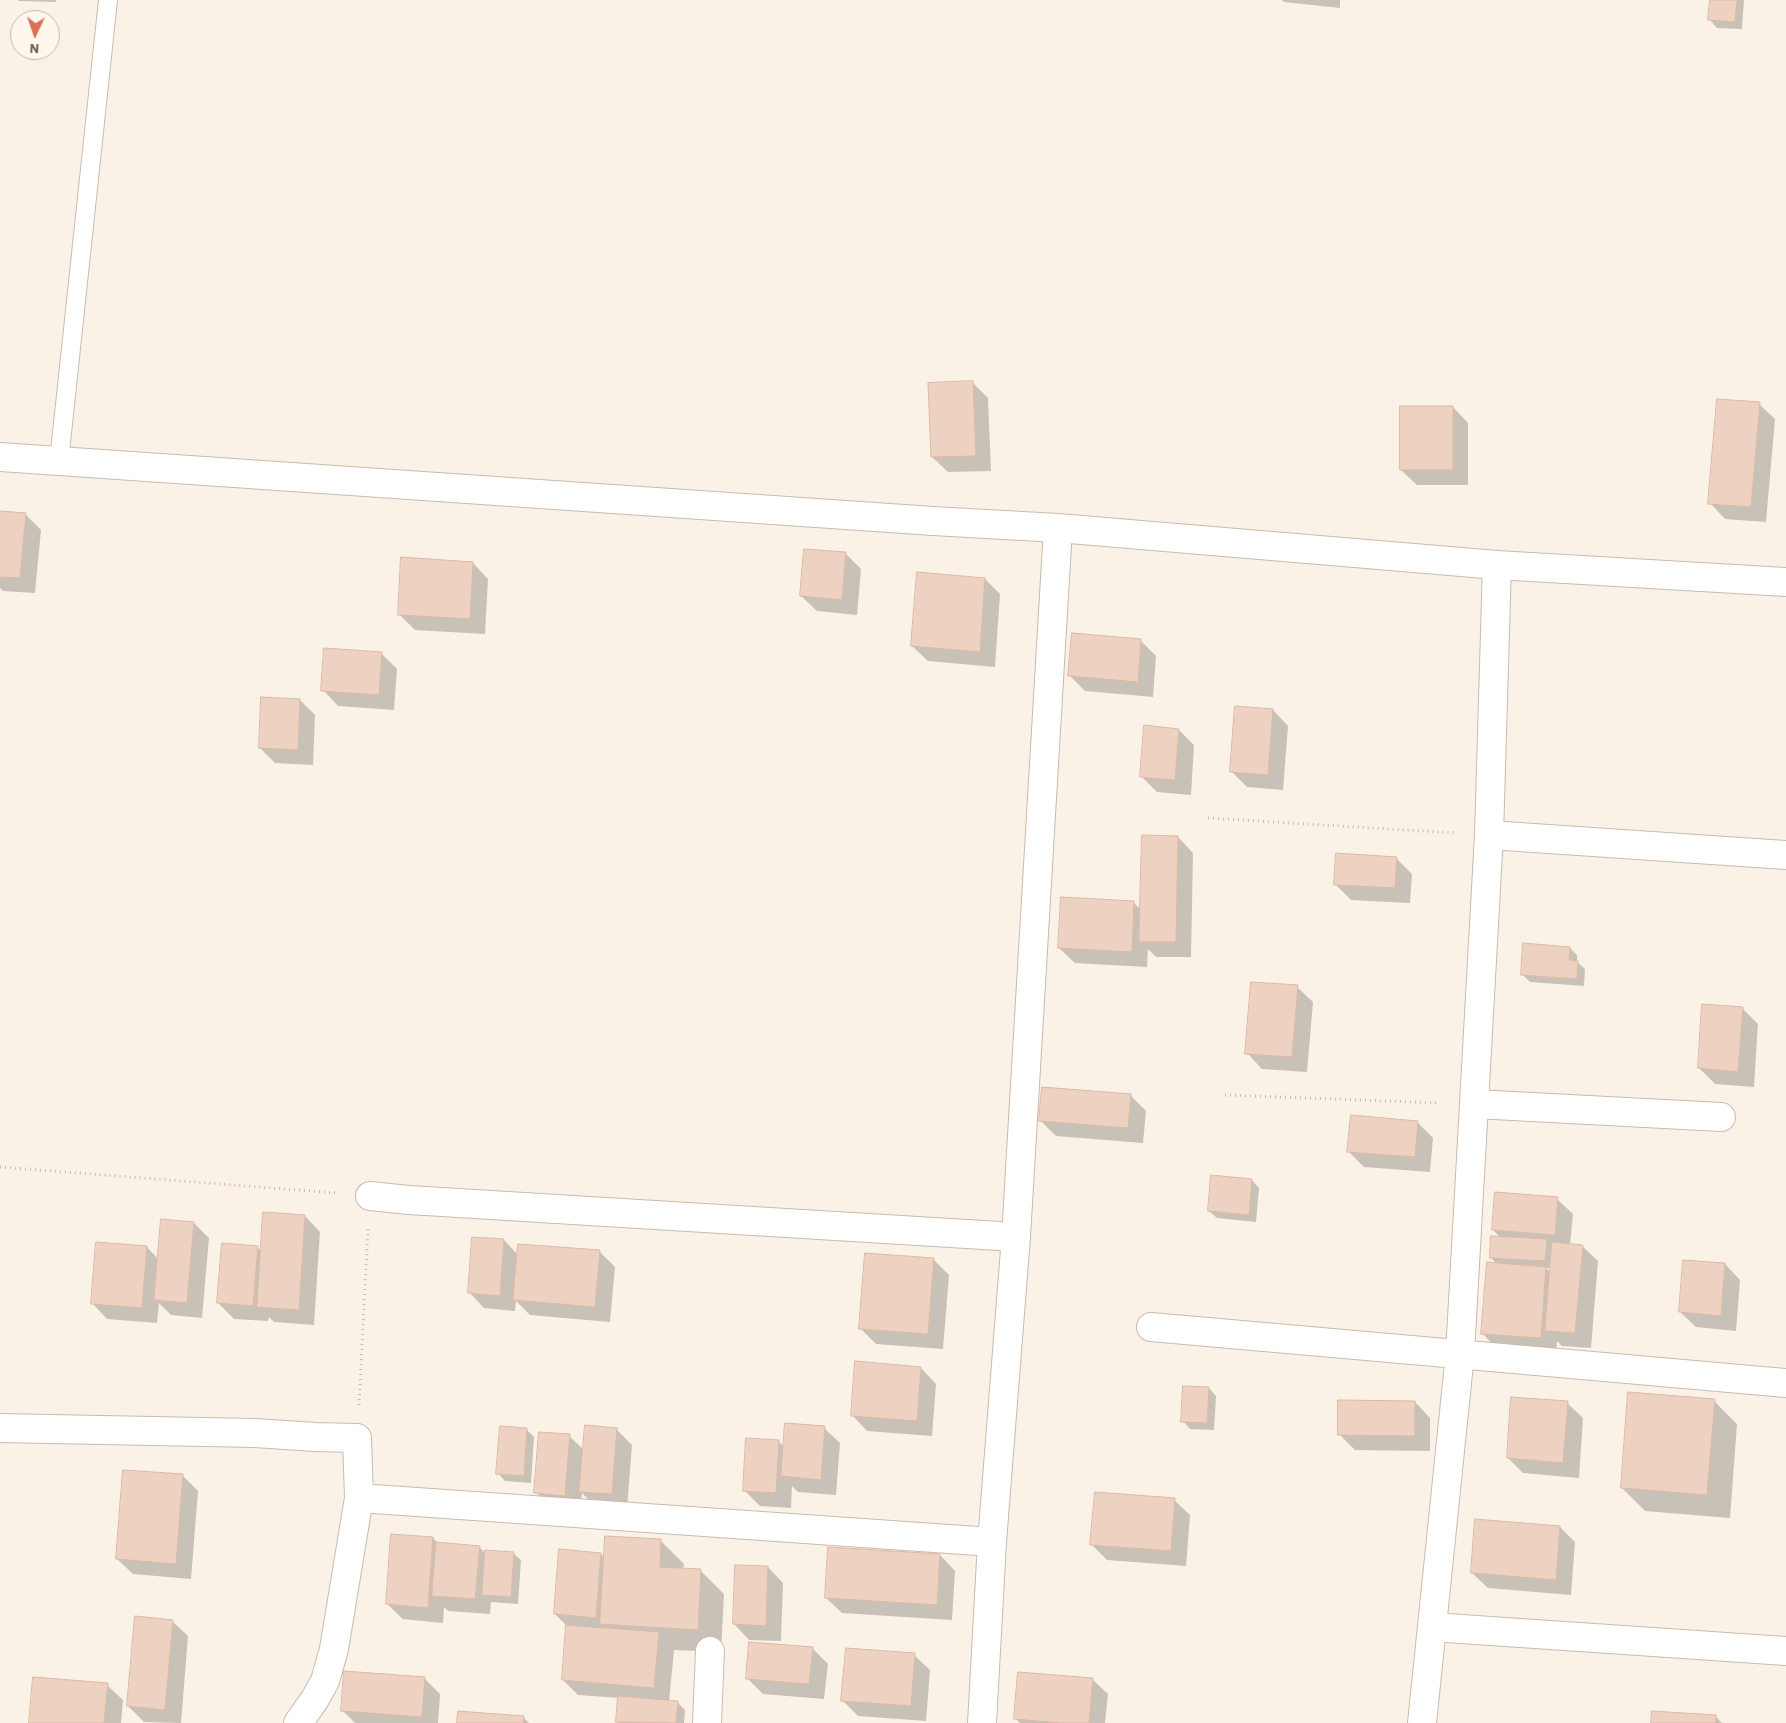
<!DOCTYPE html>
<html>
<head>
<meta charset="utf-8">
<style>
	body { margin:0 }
	#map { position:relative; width:1786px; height:1723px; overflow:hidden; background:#faf2e7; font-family:Barlow,sans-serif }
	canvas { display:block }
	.north { position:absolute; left:10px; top:10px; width:50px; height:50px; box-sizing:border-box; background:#fdf7ed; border:1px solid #c5b8ad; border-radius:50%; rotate:183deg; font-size:14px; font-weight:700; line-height:20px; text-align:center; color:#725a4e }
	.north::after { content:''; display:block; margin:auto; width:18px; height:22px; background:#d97158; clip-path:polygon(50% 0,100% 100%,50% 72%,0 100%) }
</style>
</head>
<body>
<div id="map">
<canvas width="1786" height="1723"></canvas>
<div class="north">N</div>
</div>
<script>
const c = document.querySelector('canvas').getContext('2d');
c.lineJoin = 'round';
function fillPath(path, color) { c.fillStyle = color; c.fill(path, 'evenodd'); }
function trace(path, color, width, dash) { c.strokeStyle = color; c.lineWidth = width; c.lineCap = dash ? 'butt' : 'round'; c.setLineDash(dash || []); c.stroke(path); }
fillPath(new Path2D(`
	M18 0H56V2L19 1Z
	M1282 0H1340V8L1284 2Z
	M1711 0H1744L1742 29 1717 28 1710 20Z
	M972 382 988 398 991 471 948 472 932 457Z
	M1759 404 1775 419 1766 522 1725 519 1710 503Z
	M1453 407 1468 423V485H1417L1401 470Z
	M0 512 25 514 41 530 35 593 3 591 0 588Z
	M845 553 861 569 857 615 817 611 801 596Z
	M473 563 488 579 485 634 415 630 399 614Z
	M985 579 1000 594 995 667 928 661 912 646Z
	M1141 641 1156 656 1153 697 1085 691 1069 675Z
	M381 653 397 669 394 710 338 706 323 690Z
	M300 700 315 715 313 765 275 763 260 748Z
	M1273 710 1288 726 1283 790 1247 787 1231 771Z
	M1179 730 1194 745 1191 795 1157 792 1141 776Z
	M1178 837 1193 853 1191 957H1156L1148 949 1147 967 1075 963 1059 948 1133 902 1141 910Z
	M1396 858 1412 874 1410 903 1351 900 1335 884Z
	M1570 948 1577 955V962L1585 969 1584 986 1530 982 1522 974Z
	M1297 987 1313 1002 1307 1072 1262 1069 1247 1053Z
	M1743 1009 1758 1024 1754 1087 1715 1084 1699 1068Z
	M1130 1095 1146 1111 1143 1143 1056 1136 1041 1121Z
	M1417 1122 1433 1138 1430 1172 1364 1167 1349 1152Z
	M1252 1180 1259 1188 1256 1222 1217 1218 1209 1211Z
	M1557 1199 1573 1214 1570 1245 1582 1246 1598 1261 1591 1348 1562 1346 1557 1341 1556 1353 1497 1349 1482 1333 1497 1264 1491 1258 1501 1238 1493 1230ZM1546 1268H1551V1273Z
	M265 1214 305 1216 320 1232 314 1325 274 1322 269 1317 268 1321 234 1319 218 1303 257 1247 262 1252Z
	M194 1223 209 1238 202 1318 171 1315 159 1303 157 1323 107 1319 92 1303 147 1247 159 1260Z
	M504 1240 518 1255 599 1251 615 1267 610 1322 530 1315 516 1301 515 1311 484 1308 469 1292Z
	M934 1260 949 1275 943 1349 876 1344 860 1328Z
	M1725 1264 1740 1280 1736 1331 1696 1327 1680 1312Z
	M921 1368 936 1384 932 1436 867 1431 852 1415Z
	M1209 1388 1216 1396 1214 1430 1190 1429 1183 1421Z
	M1714 1401 1737 1424 1730 1518 1645 1511 1622 1488Z
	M1415 1402 1430 1418V1451L1355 1450 1339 1434Z
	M1567 1403 1583 1418 1579 1478 1523 1473 1508 1458Z
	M824 1428 840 1443 836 1495 798 1492 792 1486 791 1508 760 1506 745 1491 778 1441 785 1448Z
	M616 1429 632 1445 627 1509 596 1507 582 1493 580 1510 551 1508 536 1492 569 1436 584 1450Z
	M527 1430 534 1437 531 1483 505 1481 498 1473Z
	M182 1475 198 1491 191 1579 133 1574 117 1559Z
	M1174 1500 1190 1515 1186 1566 1107 1560 1092 1545Z
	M1560 1527 1575 1542 1571 1595 1488 1588 1472 1573Z
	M433 1538 438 1544 479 1547 486 1554 513 1553 521 1560 518 1604 491 1602 490 1614 448 1611 444 1607 443 1623 403 1619 387 1604Z
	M661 1541 684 1564 683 1570H700L724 1594 721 1652 674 1650 669 1702H677L685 1710 684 1723H619L618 1721 620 1698 578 1695 563 1680 567 1626 555 1614 601 1554 605 1559Z
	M940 1555 955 1571 952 1620 842 1613 826 1598Z
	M768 1567 783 1583 781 1641 749 1640 734 1624Z
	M172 1621 188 1636 181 1723 144 1722 128 1706Z
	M812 1648 828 1664 824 1699 763 1694 747 1678Z
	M914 1655 930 1670 926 1721 858 1716 842 1700Z
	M425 1679 440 1694 438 1723H355L342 1710Z
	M1092 1679 1108 1694 1105 1723H1020L1016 1719Z
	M107 1685 123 1700 121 1723H31Z
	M523 1717 529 1723H458Z
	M1716 1717 1722 1723H1652Z`), '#0003');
const building = new Path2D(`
	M1710 0H1737L1735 22 1708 20Z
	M973 381 976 456 931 457 928 383Z
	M1717 399 1760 402 1751 507 1708 504Z
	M1400 406H1453V470H1400Z
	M0 511 26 513 20 578 0 577Z
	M804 549 846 552 842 600 800 596Z
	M401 557 473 562 470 619 398 615Z
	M917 572 985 578 980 652 911 646Z
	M1072 633 1141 639 1138 682 1068 676Z
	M324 648 382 652 379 695 321 691Z
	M261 697 300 699 298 750 259 748Z
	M1235 706 1273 709 1268 775 1230 772Z
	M1144 725 1179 729 1175 780 1140 777Z
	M1142 835 1178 836 1176 942H1139Z
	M1336 853 1397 857 1395 888 1334 885Z
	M1061 897 1134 901 1132 952 1058 948Z
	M1523 943 1570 947 1569 960 1578 961 1577 979 1521 975Z
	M1251 982 1298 985 1292 1057 1245 1054Z
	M1702 1004 1743 1007 1738 1072 1698 1068Z
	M1042 1087 1131 1094 1128 1128 1039 1121Z
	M1351 1115 1418 1121 1415 1157 1347 1152Z
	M1211 1175 1252 1179 1249 1215 1208 1211Z
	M1495 1192 1558 1197 1555 1235 1492 1230Z
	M263 1212 305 1215 299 1310 257 1307Z
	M161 1219 194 1222 187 1303 154 1300Z
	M1491 1236 1547 1239 1545 1261 1490 1258Z
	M472 1237 504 1239 500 1296 468 1293Z
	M96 1242 147 1246 142 1308 91 1304Z
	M1552 1242 1583 1245 1575 1333 1545 1331Z
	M222 1243 258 1246 253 1306 217 1303Z
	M518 1244 600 1250 595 1307 513 1300Z
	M865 1253 934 1258 928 1334 859 1329Z
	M1683 1260 1725 1263 1721 1316 1679 1312Z
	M1487 1262 1546 1267 1541 1338 1481 1334Z
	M855 1361 921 1367 917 1421 851 1416Z
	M1183 1386 1209 1387 1207 1423 1181 1422Z
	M1628 1392 1715 1399 1707 1495 1621 1488Z
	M1511 1397 1568 1401 1563 1463 1507 1458Z
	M1338 1400 1415 1401V1436L1338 1435Z
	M785 1423 825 1426 821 1480 781 1476Z
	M585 1425 617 1428 612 1494 579 1492Z
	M500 1426 527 1428 524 1476 496 1474Z
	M539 1432 570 1434 565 1496 534 1493Z
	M746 1438 779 1440 776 1493 743 1491Z
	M123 1470 183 1474 176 1564 116 1559Z
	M1095 1492 1175 1498 1171 1551 1090 1545Z
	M1475 1519 1560 1526 1556 1580 1471 1573Z
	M391 1534 433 1537 428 1608 386 1604Z
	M605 1536 661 1539 660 1567 701 1569 698 1630 600 1624Z
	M436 1542 480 1546 475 1599 432 1596Z
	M828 1547 940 1554 937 1605 825 1598Z
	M559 1549 601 1553 596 1618 554 1614Z
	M485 1550 514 1552 511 1597 482 1595Z
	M735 1565 768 1566 766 1626 733 1624Z
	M135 1616 173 1620 165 1710 127 1706Z
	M566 1625 659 1632 654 1688 562 1680Z
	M749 1642 813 1647 809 1684 746 1679Z
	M846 1648 915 1653 911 1706 841 1701Z
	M344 1671 425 1677 422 1717 341 1711Z
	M1018 1672 1093 1678 1089 1723H1061L1014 1719Z
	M33 1677 108 1683 104 1723H29Z
	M618 1696 678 1701 676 1723 616 1722Z
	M458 1711 524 1716 523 1723H457Z
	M1652 1711 1716 1715V1723H1651Z`);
fillPath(building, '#edd2c1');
trace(building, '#deb8a3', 1);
const service = new Path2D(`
	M59 461 108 0`);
const minor = new Path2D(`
	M0 457 933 521 1058 528 1497 565
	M1489 835 1786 855
	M1475 1104 1721 1117
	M370 1196 409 1200 1016 1237
	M1151 1327 1786 1383
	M0 1428 255 1433 316 1437 357 1438 359 1498 334 1649 325 1681 315 1699 298 1723
	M359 1498 992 1542
	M1432 1627 1786 1651
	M707 1723 710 1651
	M982 1723 992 1542 1016 1237 1058 528
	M1422 1723 1460 1354 1489 835 1497 565 1786 582`);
trace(service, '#cbbaae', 20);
trace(minor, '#cbbaae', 30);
trace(new Path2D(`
	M1208 818 1456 833
	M1225 1095 1439 1103
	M0 1167 337 1193
	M359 1405 368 1229`), '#d2b5a5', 3, [1, 4]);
trace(service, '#fff', 18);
trace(minor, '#fff', 28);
</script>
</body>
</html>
